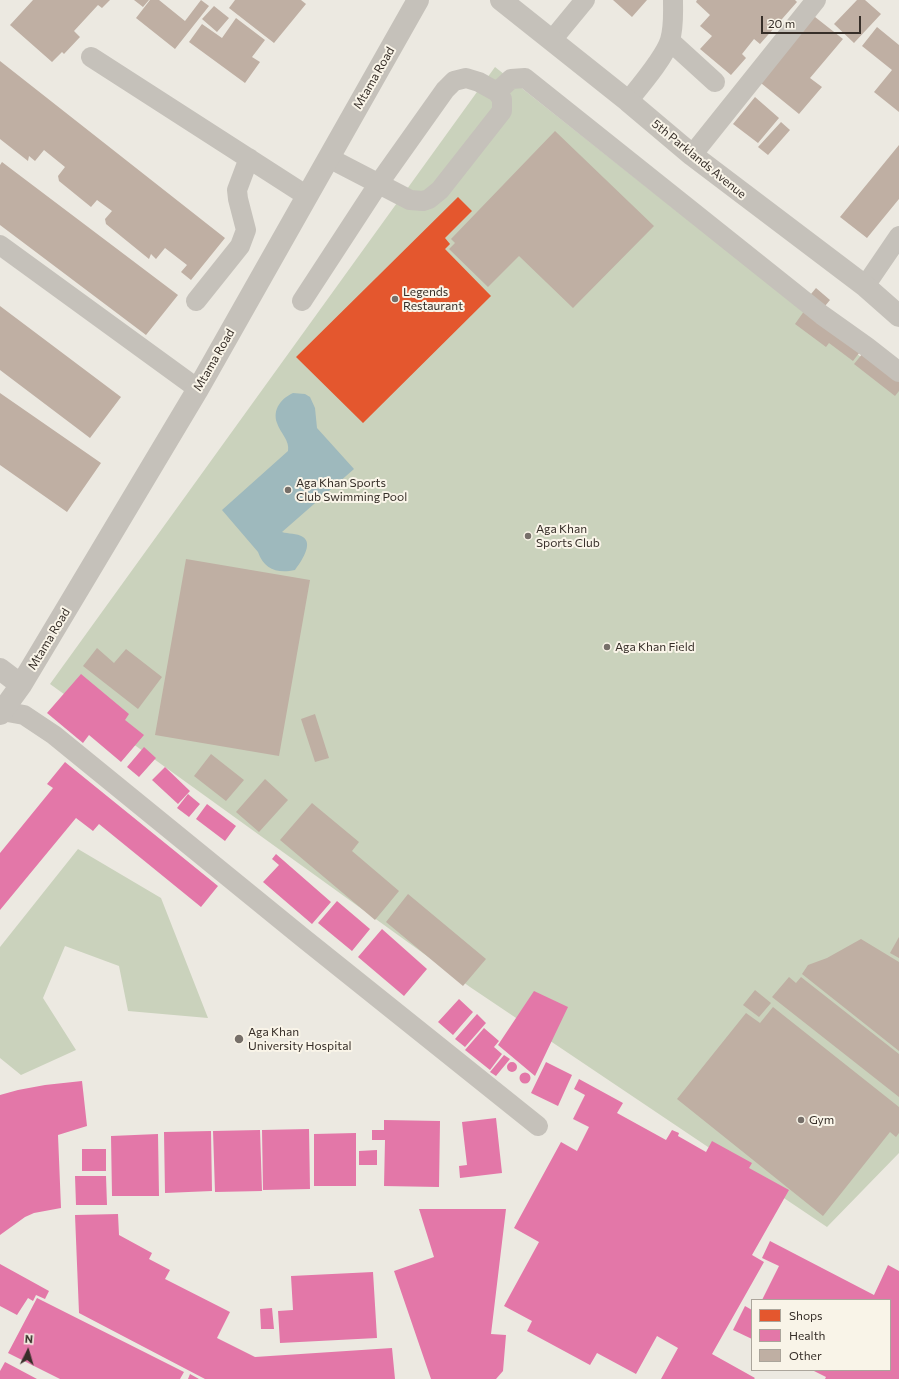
<!DOCTYPE html>
<html>
<head>
<meta charset="utf-8">
<style>
	body { margin:0 }
	#map { position:relative; width:899px; height:1379px; overflow:hidden; background:#ece9e1; font-family:Commissioner,sans-serif }
	canvas { display:block }
	.legend { position:absolute; left:751px; top:1299px; width:140px; height:72px; box-sizing:border-box; background:#f9f4e8; border:1px solid #aba59b; margin:0; padding:5px 7px; list-style:none; font-size:12px; color:#362e28 }
	.legend li { display:flex; align-items:center; gap:8px; height:20px }
	.legend b { width:20px; border:1px solid #aba59b }
	.north { position:absolute; left:8px; top:1331px; width:40px; height:40px; -webkit-text-stroke:3px #f9f4e8; paint-order:stroke; rotate:5deg; font-size:11px; font-weight:700; line-height:16px; text-align:center; color:#362e28 }
	.north::after { content:''; display:block; margin:auto; width:14px; height:18px; background:#362e28; clip-path:polygon(50% 0,100% 100%,50% 72%,0 100%) }
	.scale { position:absolute; left:761px; top:16px; width:100px; height:18px; box-sizing:border-box; border:2px solid #362e28; border-top:0; padding-left:5px; font-size:12px; line-height:14px; white-space:nowrap; color:#362e28; -webkit-text-stroke:3px #f9f4e8; paint-order:stroke }
</style>
</head>
<body>
<div id="map">
<canvas width="899" height="1379"></canvas>
<ul class="legend">
<li><b style="height:11px;background:#e4572e"></b>Shops</li>
<li><b style="height:11px;background:#e377a8"></b>Health</li>
<li><b style="height:11px;background:#bfafa3"></b>Other</li>
</ul>
<div class="north">N</div>
<div class="scale">20 m</div>
</div>
<script>
const c = document.querySelector('canvas').getContext('2d');
c.lineJoin = 'round';
function fillPath(path, color) { c.fillStyle = color; c.fill(path, 'evenodd'); }
function trace(path, color, width, dash) { c.strokeStyle = color; c.lineWidth = width; c.lineCap = dash ? 'butt' : 'round'; c.setLineDash(dash || []); c.stroke(path); }
function drawText(font, color, halo, rows, align = 'center') {
  c.font = font + ' Commissioner,sans-serif'; c.lineWidth = 4; c.setLineDash([]); c.textBaseline = 'middle'; c.strokeStyle = halo; c.fillStyle = color; for (const [text, x, y, turn = 0] of rows) {
    c.save(); c.translate(x, y); c.rotate((+turn || 0) * Math.PI / 180); c.textAlign = isNaN(turn) ? turn : align; if (halo) c.strokeText(text, 0, 0); c.fillText(text, 0, 0); c.restore();
  }
}
fillPath(new Path2D(`
	M495 67 899 387V1153L827 1227 470 987 50 684Z
	M78 849 161 898 208 1018 128 1011 119 966 65 946 43 998 76 1050 21 1075 0 1058V947Z`), '#cad2bc');
fillPath(new Path2D(`
	M293 393 305 394 310 397 315 408 317 428 354 469 282 532C288 534 297 533 303 537 314 544 300 563 295 570 277 574 264 569 258 552L222 510 288 451C290 440 280 433 277 423 272 409 282 398 293 393Z`), '#9eb9bd');
fillPath(new Path2D(`
	M458 197 472 211 445 238 450 244 445 249 491 296 363 423 296 357Z`), '#e4572e');
fillPath(new Path2D(`
	M81 674 129 714 125 720 144 735 121 762 89 735 83 743 47 713Z
	M144 747 156 758 139 777 127 767Z
	M65 762 218 886 201 907 99 824 93 831 76 818 0 910V853L53 788 47 784Z
	M165 767 190 791 178 804 152 780Z
	M188 794 200 804 189 817 177 808Z
	M207 804 236 826 225 841 196 819Z
	M276 854 331 902 312 924 263 882 279 865 272 859Z
	M337 901 370 929 352 951 318 923Z
	M382 929 427 969 404 996 358 957Z
	M534 991 568 1007 535 1076 498 1045Z
	M459 999 473 1012 453 1035 438 1022Z
	M477 1014 486 1023 465 1047 455 1039Z
	M484 1028 499 1041 494 1047 502 1054 490 1070 465 1050Z
	M504 1055 510 1059 496 1076 490 1072Z
	M507 1067a5 5 0 1 1 10 0a5 5 0 1 1-10 0Z
	M546 1062 572 1075 558 1106 531 1093Z
	M519.5 1078a5.5 5.5 0 1 1 11 0a5.5 5.5 0 1 1-11 0Z
	M579 1079 623 1103 617 1113 666 1140 672 1130 679 1133 678 1136 706 1152 712 1141 752 1163 749 1168 789 1190 752 1255 764 1262 712 1354 755 1378 754 1379H661L678 1348 657 1336 636 1374 597 1353 590 1365 527 1331 532 1321 504 1306 539 1242 514 1228 561 1142 577 1151 589 1127 573 1119 585 1095 574 1089Z
	M82 1081 87 1126 58 1135 61 1208 34 1213 25 1217 0 1235V1095L18 1090 45 1085Z
	M496 1118 502 1173 460 1178 459 1166 467 1165 462 1122Z
	M384 1120 440 1121 439 1187 384 1186 385 1140H372V1130H384Z
	M309 1129 310 1189 263 1190 262 1130Z
	M260 1130 262 1191 215 1192 213 1131Z
	M211 1131 212 1191 165 1193 164 1132Z
	M356 1133V1186H314V1134Z
	M158 1134 159 1196H112L111 1136Z
	M82 1149H106V1171H82Z
	M377 1150V1165H359V1151Z
	M75 1176H106L107 1205H76Z
	M419 1209H506L491 1334 506 1335 503 1371 496 1379H431L394 1271 434 1257Z
	M118 1214 119 1235 152 1253 149 1259 170 1270 165 1279 230 1312 217 1338 255 1357 392 1348 395 1379H205L79 1313 75 1215Z
	M770 1241 874 1295 888 1265 899 1271V1379H825L826 1377 812 1370H890V1300H762L779 1266 762 1258Z
	M0 1264 49 1291 45 1299 36 1295 33 1301 28 1298 17 1315 0 1306Z
	M373 1272 377 1338 280 1343 278 1311 293 1310 291 1276Z
	M37 1298 184 1372 180 1379H60L8 1353Z
	M745 1306 752 1310V1339L733 1330Z
	M272 1308 274 1329H261L260 1309Z
	M5 1362 37 1379H0V1371Z
	M190 1374 199 1379H188Z`), '#e377a8');
fillPath(new Path2D(`
	M33 0H110L102 8 98 5 74 31 80 37 64 54 62 52 52 62 10 25Z
	M134 0H149L143 7Z
	M150 0H159L185 21 201 0 209 6 175 49 136 18Z
	M235 0H301L306 4 274 43 229 8Z
	M613 0H647L632 17Z
	M697 0H795L797 2 760 44 754 39 742 54 746 58 731 75 700 49 712 36 700 26 710 15 696 2Z
	M857 0H865L881 14 854 43 834 24Z
	M214 6 229 18 217 32 202 19Z
	M810 13 843 39 810 78 822 87 799 114 756 79Z
	M236 18 265 40 252 57 260 62 245 83 189 42 202 24 222 38Z
	M877 27 899 45V112L874 92 892 70 862 46Z
	M0 61 225 238 191 280 181 272 187 265 165 248 156 259 151 254 149 259 106 224 105 219 112 211 97 200 91 207 59 181 58 176 65 167 44 150 35 161 29 156 28 161 0 139Z
	M755 97 779 118 758 143 733 124Z
	M781 122 790 130 768 155 758 147Z
	M555 131 654 226 573 308 519 256 488 287 449 249 455 243 451 239Z
	M899 145V199L867 238 840 217Z
	M2 162 178 295 146 335 0 225V165Z
	M816 288 830 300 820 312 806 300Z
	M0 306 121 397 90 438 0 370Z
	M807 307 863 348 853 361 829 343 826 347 795 324Z
	M867 348 899 374V391L895 396 854 364Z
	M0 393 101 463 67 512 0 465Z
	M186 559 310 580 279 756 155 735Z
	M97 648 114 663 126 649 162 677 138 709 83 666Z
	M315 714 329 758 315 762 301 719Z
	M211 754 244 780 226 801 194 776Z
	M265 779 288 800 259 832 236 812Z
	M312 803 359 842 352 851 399 891 375 920 280 840Z
	M408 894 486 959 463 986 386 922Z
	M899 937V958L890 953Z
	M861 939 899 962V1051L802 974 808 965 827 958Z
	M789 977 796 983 801 977 899 1054V1097L772 997Z
	M755 990 771 1003 759 1017 743 1005Z
	M773 1007 899 1107V1133L896 1137 890 1132 823 1216 677 1099 746 1013 760 1023Z`), '#bfafa3');
trace(new Path2D(`
	M552 40 585 0
	M670 41 715 82
	M91 57 307 196
	M497 92 511 79 525 78 822 315 867 347 899 372
	M628 101C640 86 665 57 670 40 674 27 673 14 673 0
	M692 155 816 0
	M0 245 198 389
	M865 286 899 236
	M196 301 240 246 246 230 238 199 237 190 249 158
	M302 301 379 183 445 90 454 81 466 78 479 82 497 92 502 99V111L440 190 429 199 423 201 410 200 329 158
	M2 711 24 715 54 735 302 937 538 1126`), '#c5c1ba', 20);
trace(new Path2D(`
	M501 0 628 101 692 155 865 286 899 316
	M0 669 21 685
	M0 714 21 685 198 389 418 0`), '#c5c1ba', 22);
for (const [x, y, r, color] of [
	[395,299,4,"#766f69"],
	[288,490,4,"#766f69"],
	[528,536,4,"#766f69"],
	[607,647,4,"#766f69"],
	[239,1039,5,"#766f69"],
	[801,1120,4,"#766f69"]
]) { const dot = new Path2D(); dot.arc(x, y, r, 0, 2 * Math.PI); c.fillStyle = color; c.fill(dot); trace(dot, '#f9f4e8', 1.5); }
drawText('12px', '#362e28', '#f9f4e8', [
	["Mtama Road",374,78,-60],
	["5th Parklands Avenue",699,159,39],
	["Mtama Road",214,360,-60],
	["Mtama Road",49,639,-59]
]);
drawText('12px', '#362e28', '#f9f4e8', [
	["Legends",403,292],
	["Restaurant",403,306],
	["Aga Khan Sports",296,483],
	["Club Swimming Pool",296,497],
	["Aga Khan",536,529],
	["Sports Club",536,543],
	["Aga Khan Field",615,647],
	["Aga Khan",248,1032],
	["University Hospital",248,1046],
	["Gym",809,1120]
], 'left');
</script>
</body>
</html>
